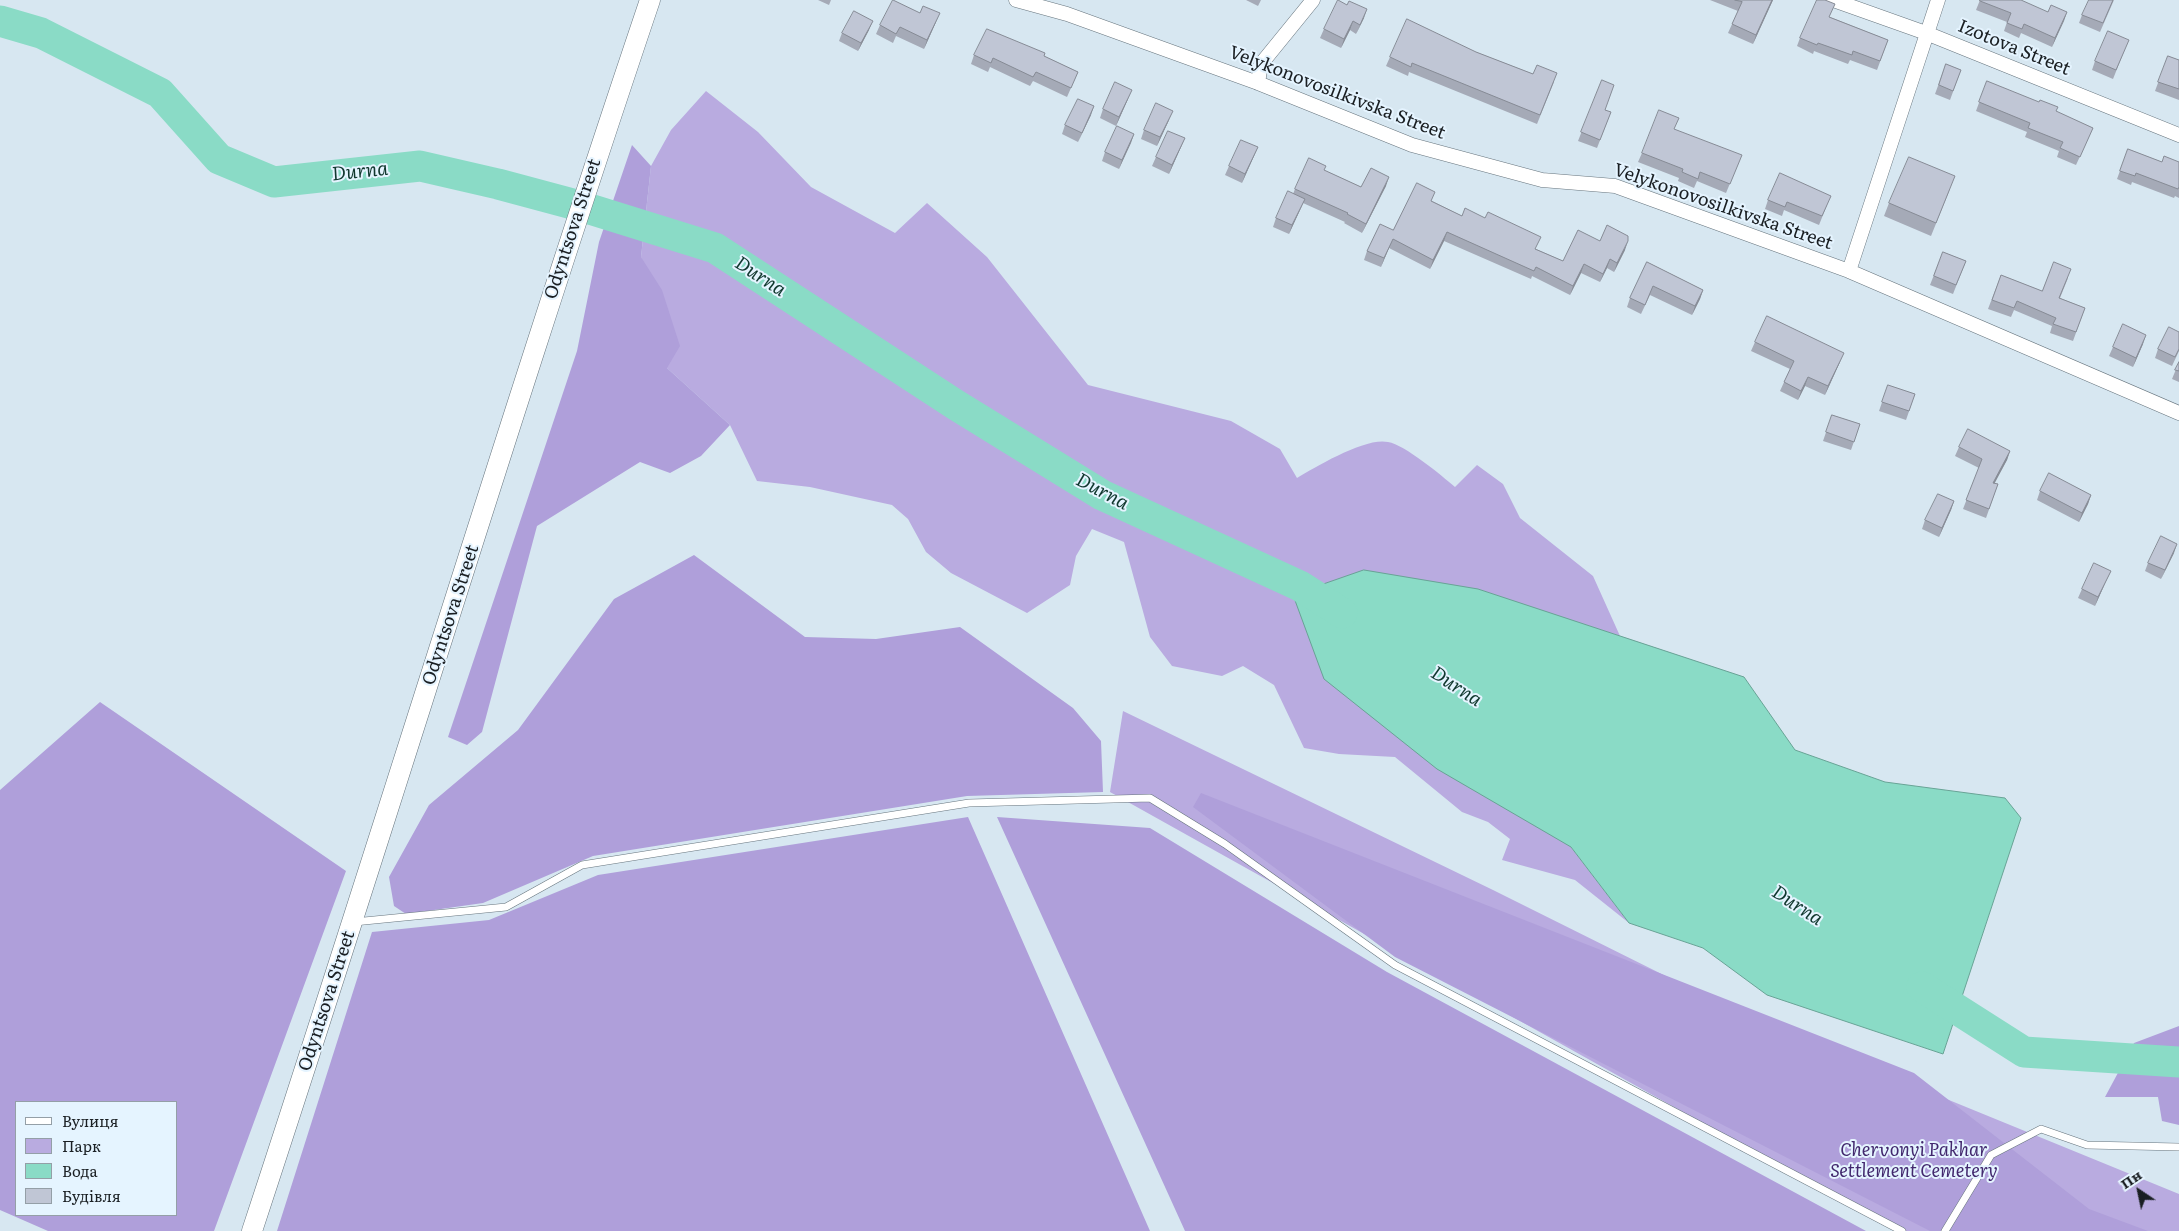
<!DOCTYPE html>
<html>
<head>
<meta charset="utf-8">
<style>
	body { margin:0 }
	#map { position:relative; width:2179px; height:1231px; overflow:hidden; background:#d7e7f1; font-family:Literata,serif }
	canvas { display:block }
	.legend { position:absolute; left:15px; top:1101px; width:162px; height:115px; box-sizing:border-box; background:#e5f4ff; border:1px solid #949fa7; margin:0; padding:6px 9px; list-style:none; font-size:15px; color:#1a1f23 }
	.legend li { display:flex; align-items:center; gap:10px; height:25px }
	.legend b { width:25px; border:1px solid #949fa7 }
	.north { position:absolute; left:2114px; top:1166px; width:50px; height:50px; -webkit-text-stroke:4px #e5f4ff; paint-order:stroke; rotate:326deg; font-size:14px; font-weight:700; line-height:20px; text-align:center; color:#1a1f23 }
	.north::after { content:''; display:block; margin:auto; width:18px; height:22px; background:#1a1f23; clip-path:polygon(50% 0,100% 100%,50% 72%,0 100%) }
</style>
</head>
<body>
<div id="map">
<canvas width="2179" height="1231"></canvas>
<ul class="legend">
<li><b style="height:6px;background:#fff"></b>Вулиця</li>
<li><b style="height:14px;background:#b9abe0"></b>Парк</li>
<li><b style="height:14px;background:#8adbc6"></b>Вода</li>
<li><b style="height:14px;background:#c0c6d5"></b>Будівля</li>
</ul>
<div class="north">Пн</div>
</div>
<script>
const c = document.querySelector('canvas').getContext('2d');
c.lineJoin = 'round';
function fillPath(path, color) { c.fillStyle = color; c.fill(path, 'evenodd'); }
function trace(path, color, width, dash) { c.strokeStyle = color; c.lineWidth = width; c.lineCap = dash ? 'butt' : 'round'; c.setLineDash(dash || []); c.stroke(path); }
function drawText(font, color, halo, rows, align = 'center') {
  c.font = font + ' Literata,serif'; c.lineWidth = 4; c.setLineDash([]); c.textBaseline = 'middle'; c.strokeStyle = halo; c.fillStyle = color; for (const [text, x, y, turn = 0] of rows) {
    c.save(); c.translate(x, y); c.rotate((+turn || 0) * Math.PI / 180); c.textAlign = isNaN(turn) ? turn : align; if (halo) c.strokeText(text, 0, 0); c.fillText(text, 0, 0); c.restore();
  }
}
fillPath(new Path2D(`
	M706 91 758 132 811 187 895 233 927 203 987 257 1088 385 1231 421 1280 449 1297 478C1317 466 1366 437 1388 442 1405 445 1441 475 1455 487L1477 465 1503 484 1520 518 1593 576 1620 636 1744 677 1571 847 1629 923 1575 880 1502 860 1510 839 1488 822 1462 812 1395 757 1339 754 1304 748 1274 685 1243 666 1222 676 1172 666 1150 637 1124 542 1092 529 1076 556 1070 585 1027 613 951 573 926 552 908 519 892 505 810 487 757 481 730 425 667 368 641 257 651 166 671 130Z
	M1123 711 1493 890 1758 1022 2179 1194V1231H1896L1110 792Z`), '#b9abe0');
fillPath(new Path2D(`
	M632 145 651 166 641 257 662 290 680 346 667 368 730 425 701 456 670 473 640 462 537 526 482 732 467 745 448 737 577 351 599 242Z
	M694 555 805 637 876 639 960 627 1073 708 1101 741 1103 792 967 796 593 856 483 903 406 914 394 906 389 877 429 805 518 730 614 599Z
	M100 702 346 871 214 1231H48L0 1210V790ZM16 1102H176V1215H16Z
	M1201 793 1914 1073 2089 1209 2148 1231H1930L1395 957 1193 807Z
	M968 817 1150 1231H277L372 932 489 920 598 875Z
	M997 817 1150 828 1387 972 1866 1231H1185Z
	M2179 1026V1125L2162 1121 2158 1097H2105L2134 1043Z`), '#af9fda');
const water = new Path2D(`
	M1364 570 1478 589 1744 677 1795 750 1885 782 2005 798 2021 818 1943 1054 1767 995 1703 948 1629 923 1571 847 1437 769 1324 679 1293 595Z`);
fillPath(water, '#8adbc6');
trace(water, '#68a395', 1);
trace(new Path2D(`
	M0 21 41 33 160 93 219 159 274 182 420 166 498 184 580 206 715 248 956 405 1102 495 1300 586 1342 613
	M1922 987 2024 1052 2179 1062`), '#8adbc6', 31);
const lane = new Path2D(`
	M354 922 506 907 582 865 969 803 1150 798 1225 844 1395 965 1902 1231
	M1945 1231 1991 1155 2041 1129 2087 1145 2179 1147`);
const street = new Path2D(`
	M1016 0 1067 14 1258 83 1412 145 1542 180 1615 186 1849 271 2179 413
	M1833 0 1926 33 2179 135
	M1258 83 1261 64 1313 0
	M1849 271 1938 0`);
const secondary = new Path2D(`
	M252 1231C387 821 512 409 650 0`);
trace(lane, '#67757e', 8);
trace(street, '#67757e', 15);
trace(secondary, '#67757e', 21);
trace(lane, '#fff', 7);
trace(street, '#fff', 14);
trace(secondary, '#fff', 20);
fillPath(new Path2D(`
	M818 0H831L829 5Z
	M1246 0H1261L1258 6Z
	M1710 0H1773L1753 44 1728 33 1738 11Z
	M1980 0 2048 12H2067L2052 47 2021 33 2019 38 2004 31 2007 22 1976 10Z
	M2114 0 2100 32 2079 23 2082 15Z
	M1347 5 1364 18 1356 34 1350 30 1341 48 1320 38 1324 29Z
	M920 13 936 22 924 49 896 36 893 43 876 34 880 25Z
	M1830 17 1888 40 1877 70 1850 60 1848 64 1814 51 1813 54 1797 46 1800 38Z
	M869 30 858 51 839 41 842 33Z
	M2125 49 2113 79 2092 70 2095 61Z
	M1476 52 1554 82 1537 124 1409 72 1408 76 1386 66 1390 57Z
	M974 55 1044 56 1078 72 1067 97 1033 81 1030 86 990 67 988 72 971 64Z
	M2168 56 2179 60V100L2155 91Z
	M1946 64 1961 70 1950 100 1935 94Z
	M1602 80 1605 110 1611 112 1597 148 1578 141Z
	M1987 81 2093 128 2076 165 2057 157 2059 151 2025 137 2027 132 1976 111Z
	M1128 99 1116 126 1100 118 1103 109Z
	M1091 115 1078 142 1062 134 1065 125Z
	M1169 120 1157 146 1141 139 1144 130Z
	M1675 130 1738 164 1726 193 1697 181 1694 188 1678 181 1679 178 1638 162 1642 153Z
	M1134 134 1119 169 1102 161 1105 152Z
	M1185 138 1169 174 1152 166 1156 157Z
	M1258 147 1242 183 1225 175 1229 166Z
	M2128 149 2162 162H2179V198L2175 196 2174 198 2132 182 2131 185 2117 179Z
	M1324 170 1361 187 1386 186 1362 233 1344 223 1345 222 1303 203 1289 234 1273 227 1276 218 1293 194 1295 189Z
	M1950 189 1931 236 1884 216 1889 203Z
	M1768 200 1827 205 1819 225 1784 210 1782 216 1765 209Z
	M1432 201 1462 216 1563 261 1600 241 1625 250 1614 272 1607 268 1600 282 1581 273 1570 295 1532 276 1531 279 1444 241 1430 269 1389 248 1381 267 1364 260 1367 251 1393 230Z
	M1943 252 1966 261 1953 294 1930 285Z
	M1647 262 1703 290 1700 299 1692 315 1650 295 1641 314 1627 307 1630 298Z
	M2001 275 2042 291 2068 278 2060 298 2085 308 2073 341 2050 333 2052 326 2014 310 2011 317 1988 309Z
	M2179 332V351L2172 366 2155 358 2158 349Z
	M1755 342 1840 362 1825 395 1805 386 1798 400 1780 391 1790 369 1751 351Z
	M2143 344 2133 367 2109 356 2113 347Z
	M2179 362V382L2172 379Z
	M1888 385 1915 394 1906 420 1879 411Z
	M1832 415 1860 424 1851 450 1823 441Z
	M1959 447 2010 451 2007 460 1994 483 1998 484 1986 518 1963 509 1979 468 1955 456Z
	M2040 491 2091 495 2088 504 2079 522 2037 500Z
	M1954 501 1951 510 1939 537 1922 529 1925 520Z
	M2174 553 2161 579 2145 571 2148 563Z
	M2111 571 2107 579 2095 606 2078 598 2082 589Z`), '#a5aab7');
fillPath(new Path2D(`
	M1772 0H1773L1753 44 1756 35Z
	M1367 9 1364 18 1356 34 1360 25Z
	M2067 12 2064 21 2052 47 2055 38Z
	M940 13 924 49 927 40Z
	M873 21 869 30 858 51 861 43Z
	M1353 21 1350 30 1341 48 1344 39Z
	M1132 90 1116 126 1119 117Z
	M1094 106 1091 115 1078 142Z
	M1173 111 1169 120 1157 146 1160 137Z
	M1134 134 1131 143 1119 169 1122 160Z
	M1185 138 1169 174 1172 165Z
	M1258 147 1242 183 1245 174Z
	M1389 177 1386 186 1362 233 1366 224Z
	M1305 199 1301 208 1289 234 1292 225Z
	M1447 232 1444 241 1430 269 1433 260Z
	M1393 239 1389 248 1381 267 1384 258Z
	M1628 241 1625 250 1614 272 1617 263Z
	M1610 259 1607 268 1600 282 1603 274Z
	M1584 264 1581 273 1570 295 1573 286Z
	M1703 290 1700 299 1692 315 1695 306Z
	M2146 335 2143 344 2133 367 2136 358Z
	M1844 353 1840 362 1825 395 1828 386Z
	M1808 377 1805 386 1798 400 1801 391Z
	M2010 451 2007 460 1990 492 1993 483Z
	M2091 495 2088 504 2079 522 2082 513Z
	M1954 501 1951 510 1939 537 1942 528Z
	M2177 544 2174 553 2161 579 2165 570Z
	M2111 571 2107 579 2095 606 2098 597Z`), '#868b95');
const building = new Path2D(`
	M893 0 920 13 923 6 940 13 927 40 900 27 896 34 880 25Z
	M1338 0 1347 5 1349 1 1367 9 1360 25 1353 21 1344 39 1324 29Z
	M1735 0H1772L1756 35 1732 24 1742 2Z
	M1817 0H1825L1835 4 1829 17 1888 40 1880 61 1853 51 1852 55 1818 43 1817 45 1800 38Z
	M1980 0H2021L2048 12 2051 5 2067 12 2055 38 2024 24 2022 29 2007 23 2011 13 1980 1Z
	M2089 0H2113L2103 23 2082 15Z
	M854 11 873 21 861 43 842 33Z
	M1407 19 1476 52 1533 74 1537 65 1557 73 1540 115 1412 63 1411 67 1390 57Z
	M987 29 1045 53 1044 56 1078 72 1071 88 1036 72 1033 77 993 58 991 63 974 55Z
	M2108 31 2129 40 2116 70 2095 61Z
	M2168 56 2179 60V89L2158 82Z
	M1946 64 1961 70 1953 91 1939 85Z
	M1602 80 1614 85 1605 110 1611 112 1600 140 1581 132Z
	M1987 81 2039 102 2040 100 2058 107 2056 111 2093 128 2080 157 2060 148 2063 142 2028 128 2030 123 1979 102Z
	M1115 82 1132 90 1119 117 1103 109Z
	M1078 99 1094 106 1082 133 1065 125Z
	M1156 103 1173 111 1160 137 1144 130Z
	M1659 110 1679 118 1674 129 1742 155 1730 184 1700 172 1698 179 1682 172 1683 169 1642 153Z
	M1117 126 1134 134 1122 160 1105 152Z
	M1168 131 1185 138 1172 165 1156 157Z
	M1241 140 1258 147 1245 174 1229 166Z
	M2128 149 2162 162 2164 156 2179 162V187L2178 189 2136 173 2135 176 2120 171Z
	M1909 157 1955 176 1936 223 1889 203Z
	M1309 158 1326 166 1324 170 1361 187 1371 168 1389 177 1366 224 1347 214 1348 213 1295 189Z
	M1780 173 1831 196 1822 216 1787 202 1785 207 1768 200Z
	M1417 183 1435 192 1431 201 1462 216 1465 208 1485 218 1488 212 1541 237 1535 249 1563 261 1578 230 1600 241 1607 225 1628 236V241L1617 263 1610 259 1603 274 1584 264 1573 286 1536 267 1534 271 1447 232 1433 260 1393 239 1384 258 1367 251 1380 224 1393 230Z
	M1288 191 1305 199 1292 225 1276 218Z
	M1943 252 1966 261 1956 285 1934 276Z
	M1647 262 1703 290 1695 306 1653 286 1645 305 1630 298Z
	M2054 262 2071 269 2059 298 2085 308 2076 332 2053 324 2056 318 2017 301 2014 308 1992 300 2001 275 2042 291Z
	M1767 316 1844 353 1828 386 1808 377 1801 391 1784 382 1794 361 1755 342Z
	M2123 324 2146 335 2136 358 2113 347Z
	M2169 327 2179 332V349L2175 357 2158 349Z
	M2179 362V371L2175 370Z
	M1888 385 1915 394 1909 411 1882 402Z
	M1832 415 1860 424 1854 442 1826 432Z
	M1968 429 2010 451 1993 483 1998 484 1989 509 1966 500 1982 459 1959 447Z
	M2049 473 2091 495 2082 513 2040 491Z
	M1938 494 1954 501 1942 528 1925 520Z
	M2161 536 2177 544 2165 570 2148 563Z
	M2094 563 2111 571 2098 597 2082 589Z`);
fillPath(building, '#c0c6d5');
trace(building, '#868b95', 1);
drawText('18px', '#1a1f23', '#e5f4ff', [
	["Izotova Street",2014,48,22],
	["Velykonovosilkivska Street",1337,93,21],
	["Velykonovosilkivska Street",1723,207,19],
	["Odyntsova Street",573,229,-72],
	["Odyntsova Street",451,615,-72],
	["Odyntsova Street",327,1001,-72]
]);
drawText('italic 18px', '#42286e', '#e5f4ff', [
	["Chervonyi Pakhar",1914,1151],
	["Settlement Cemetery",1914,1172]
]);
drawText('italic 19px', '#11382f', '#e5f4ff', [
	["Durna",360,172,-6],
	["Durna",760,277,33],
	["Durna",1102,492,28],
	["Durna",1456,687,33],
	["Durna",1797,906,33]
]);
</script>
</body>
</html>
